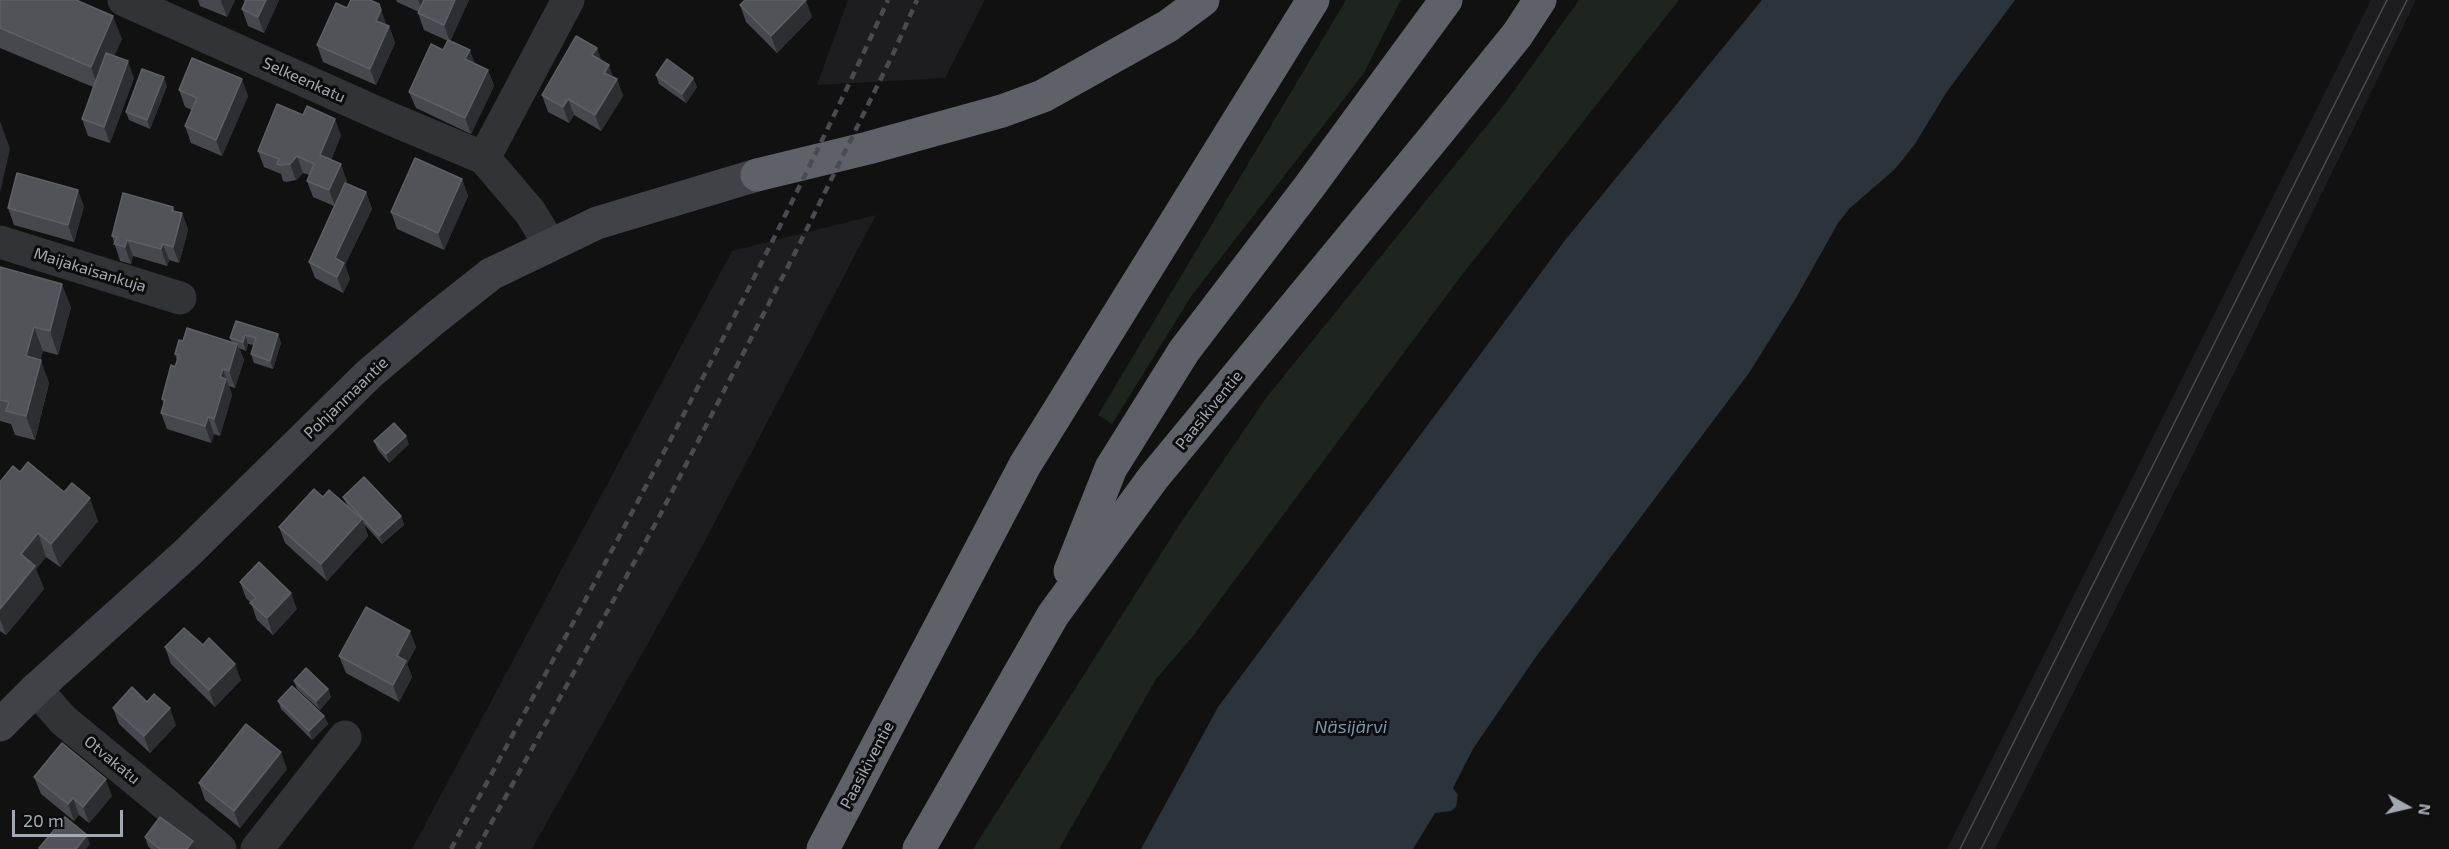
<!DOCTYPE html>
<html>
<head>
<meta charset="utf-8">
<style>
	body { margin:0 }
	#map { position:relative; width:2449px; height:849px; overflow:hidden; background:#111112; font-family:"Exo 2",sans-serif }
	canvas { display:block }
	.north { position:absolute; left:2377px; top:777px; width:60px; height:60px; -webkit-text-stroke:4px #0c0c0d; paint-order:stroke; rotate:98deg; font-size:16px; font-weight:700; line-height:24px; text-align:center; color:#a3a8b2 }
	.north::after { content:''; display:block; margin:auto; width:21px; height:27px; background:#a3a8b2; clip-path:polygon(50% 0,100% 100%,50% 72%,0 100%) }
	.scale { position:absolute; left:12px; top:810px; width:111px; height:27px; box-sizing:border-box; border:3px solid #a3a8b2; border-top:0; padding-left:8px; font-size:18px; line-height:21px; white-space:nowrap; color:#a3a8b2; -webkit-text-stroke:4px #0c0c0d; paint-order:stroke }
</style>
</head>
<body>
<div id="map">
<canvas width="2449" height="849"></canvas>
<div class="north">N</div>
<div class="scale">20 m</div>
</div>
<script>
const c = document.querySelector('canvas').getContext('2d');
c.lineJoin = 'round';
function fillPath(path, color) { c.fillStyle = color; c.fill(path, 'evenodd'); }
function trace(path, color, width, dash) { c.strokeStyle = color; c.lineWidth = width; c.lineCap = dash ? 'butt' : 'round'; c.setLineDash(dash || []); c.stroke(path); }
function drawText(font, color, halo, rows, align = 'center') {
  c.font = font + ' "Exo 2",sans-serif'; c.lineWidth = 6; c.setLineDash([]); c.textBaseline = 'middle'; c.strokeStyle = halo; c.fillStyle = color; for (const [text, x, y, turn = 0] of rows) {
    c.save(); c.translate(x, y); c.rotate((+turn || 0) * Math.PI / 180); c.textAlign = isNaN(turn) ? turn : align; if (halo) c.strokeText(text, 0, 0); c.fillText(text, 0, 0); c.restore();
  }
}
fillPath(new Path2D(`
	M848 0H985L945 78 817 85Z
	M2371 0H2416L2252 337 1995 849H1947Z
	M876 215 697 556 532 849H412L732 251Z`), '#1d1d1f');
fillPath(new Path2D(`
	M1346 0H1401L1364 73 1192 295 1112 424 1098 415Z
	M1579 0H1679L1458 280 1193 636 1156 679 1059 849H973L1178 527 1266 398 1506 102Z`), '#1e251e');
fillPath(new Path2D(`
	M1762 0H2015L1946 93 1915 144 1895 169 1850 208 1838 223 1796 298 1749 373 1535 658 1473 749 1453 788 1458 795 1456 807 1451 811 1435 813 1413 849H1141L1218 707 1566 239Z`), '#2b343a');
trace(new Path2D(`
	M124 0 391 119 484 158 568 0
	M484 158 530 212 550 245
	M0 242 180 298
	M36 689 63 720 220 849
	M257 849 345 737`), '#323337', 33);
trace(new Path2D(`
	M0 725 36 689 186 554 369 374 434 319 491 274 597 223 757 175`), '#404247', 33);
trace(new Path2D(`
	M757 175 868 148 1002 111 1043 96 1168 26 1203 0
	M1070 571 1111 468 1184 351 1309 187 1446 0
	M823 849 1025 465 1313 0
	M919 849 1053 615 1153 478 1431 141 1517 35 1540 0`), '#5f6168', 33);
trace(new Path2D(`
	M1960 849 2387 0
	M1981 849 2407 0`), '#494b50', 1.5);
trace(new Path2D(`
	M451 849C602 569 756 289 888 0
	M477 849 658 519 798 247 893 54 917 0`), '#494b50', 4.5, [8, 6]);
fillPath(new Path2D(`
	M0 0 122 39 114 56 134 78 110 143 88 136 82 119 93 87 0 48Z
	M198 0H235L227 17 200 6Z
	M243 0H279L264 33 248 26 242 9 245 1Z
	M396 0H469L450 41 475 64 488 70 494 86 471 134 416 108 409 92 443 50 448 41 424 30 418 13 419 12 397 2Z
	M740 5 812 17 777 53 746 22Z
	M386 25 389 26 395 43 376 85 323 62 317 45Z
	M601 60 614 78 617 79 623 96 601 131 574 115 569 123 548 112 542 95Z
	M656 75 693 78 697 87 686 103 659 84Z
	M167 86 150 129 129 120 126 112Z
	M179 90 248 96 222 156 191 143 185 126 192 110 185 107Z
	M341 135 331 160 347 181 346 183 366 192 372 209 345 265 350 279 343 293 315 278 309 262 334 206 313 197 307 181 309 175 303 173 296 180 286 182 283 181 281 174 264 167 258 151Z
	M462 179 468 196 444 250 397 229 391 212Z
	M84 206 74 242 14 225 8 208Z
	M173 207 175 212 182 213 188 230 179 263 169 260 167 266 133 256 131 264 120 261 112 236Z
	M0 267 71 307 58 355 43 351 40 360 49 383 35 440 15 435 11 424 0 421Z
	M236 321 278 334 281 343 273 369 254 363 251 354 254 345 248 344 246 351 239 348 244 360 235 388 229 386 232 395 220 436 214 434 211 443 167 429 161 413 164 405 162 399 177 361 175 354 183 341 232 342 230 338Z
	M374 441 409 444 389 463 378 450Z
	M20 472 98 521 60 567 46 557 36 569 44 589 6 635 0 631V482Z
	M323 497 347 505 343 497 401 516 404 525 382 544 364 524 368 536 327 581 285 543 279 527Z
	M240 582 297 609 273 635 257 620 251 603 246 598Z
	M203 645 241 680 215 707 171 664 165 647Z
	M416 647 407 664 412 677 399 702 346 673 339 656Z
	M294 681 328 689 331 697 320 710 297 689Z
	M278 701 324 716 328 724 312 740 281 709Z
	M113 708 176 725 150 753 119 724Z
	M287 769 240 828 205 800 199 783Z
	M34 777 112 796 89 823 79 815 74 821 41 794Z
	M145 837 196 849H151L148 846Z`), '#47484d');
fillPath(new Path2D(`
	M222 0H235L227 17 221 1Z
	M266 0H279L264 33 258 17Z
	M418 0H430L424 14Z
	M455 0H469L450 42 444 25Z
	M806 0 812 17 777 53 771 36Z
	M379 4 385 20 387 27 376 21Z
	M113 16 122 39 99 90 91 67Z
	M389 26 395 43 376 85 370 69Z
	M597 48 603 64 592 55Z
	M470 50 476 67 465 59Z
	M128 61 134 78 110 143 104 127Z
	M609 65 615 82 617 79 623 96 601 131 595 115 604 73Z
	M488 70 494 86 471 134 465 118Z
	M164 77 167 86 150 129 147 120Z
	M693 78 697 87 686 103 682 94Z
	M242 79 248 96 222 156 216 140Z
	M568 99 574 115 569 123 563 107Z
	M335 119 341 135 326 172 320 155Z
	M0 121 10 149 0 193Z
	M297 156 303 173 296 180 290 164Z
	M341 164 347 181 335 206 329 190Z
	M462 179 468 196 444 250 438 233Z
	M78 190 84 206 74 242 68 225Z
	M366 192 372 209 345 265 350 279 343 293 337 277 335 258Z
	M182 213 188 230 179 263 173 247Z
	M127 240 133 256 131 264 125 247Z
	M163 244 169 260 167 266 161 249Z
	M62 284 71 307 58 355 50 331Z
	M34 327 43 351 35 379 26 356Z
	M278 334 281 343 273 369 270 361Z
	M245 335 248 344 246 351 243 342Z
	M237 344 244 360 235 388 229 371Z
	M41 360 49 383 35 440 26 416Z
	M223 369 232 395 220 436 214 419 220 377Z
	M208 417 214 434 211 443 205 426Z
	M406 436 409 444 389 463 386 454Z
	M90 498 98 521 60 567 51 544Z
	M401 516 404 525 382 544 379 536Z
	M362 519 368 536 327 581 321 564Z
	M38 533 46 557 36 569 44 589 6 635 0 619V609L21 554Z
	M291 593 297 609 273 635 267 618Z
	M410 631 416 647 407 664 412 677 399 702 393 685 397 656Z
	M235 664 241 680 215 707 209 690Z
	M328 689 331 697 320 710 316 701Z
	M170 708 176 725 150 753 144 736Z
	M324 716 328 724 312 740 309 731Z
	M281 752 287 769 240 828 234 811Z
	M106 779 112 796 89 823 83 807Z
	M73 798 79 815 74 821 68 804Z
	M87 835 90 844 86 849H76Z
	M193 841 196 849H187Z`), '#2d2e31');
const building = new Path2D(`
	M0 0H76L113 16 91 67 0 28Z
	M246 0H266L258 17 242 9Z
	M351 0H370L379 4 381 10 376 21 389 26 370 69 317 45 336 3 347 8Z
	M424 0H455L444 25 418 13Z
	M745 0H806L771 36 740 5Z
	M576 36 597 48 592 55 609 65 604 73 617 79 595 115 568 99 563 107 542 95Z
	M448 40 470 50 465 59 488 70 465 118 409 92 431 44 443 50Z
	M106 53 128 61 104 127 82 119Z
	M192 58 242 79 216 140 185 126 197 98 179 90Z
	M667 59 693 78 682 94 656 75Z
	M142 69 164 77 147 120 126 112Z
	M277 104 303 115 307 106 335 119 320 155 341 164 329 190 307 181 314 164 297 156 290 164 280 165 277 164 279 159 258 151Z
	M415 158 462 179 438 233 391 212Z
	M17 173 78 190 68 225 8 208Z
	M345 183 366 192 335 258 344 263 337 277 309 262Z
	M123 193 173 207 172 211 182 213 173 247 163 244 161 249 127 240 125 247 114 244 117 237 112 236Z
	M0 267 62 284 50 331 34 327 26 356 41 360 26 416 6 411 9 402 0 400Z
	M236 321 278 334 270 361 251 354 256 338 245 335 243 342 230 338Z
	M187 328 237 344 229 371 223 369 220 377 226 379 214 419 208 417 205 426 161 413 165 400 162 399 171 365 175 367 179 355 175 354 179 340 183 341Z
	M394 423 406 436 386 454 374 441Z
	M28 462 64 492 72 483 90 498 51 544 38 533 21 554 35 566 0 609V482L13 466 20 472Z
	M364 477 401 516 379 536 343 497Z
	M314 489 323 497 329 490 362 519 321 564 279 527Z
	M259 562 291 593 267 618 250 603 256 598 240 582Z
	M366 607 410 631 397 656 406 661 393 685 339 656Z
	M184 628 203 645 209 638 235 664 209 690 165 647Z
	M306 668 328 689 316 701 294 681Z
	M292 686 324 716 309 731 278 701Z
	M132 687 147 702 154 694 170 708 144 736 113 708Z
	M246 724 281 752 234 811 199 783Z
	M62 743 106 779 83 807 73 798 68 804 34 777Z
	M65 817 87 835 76 849H40L39 848Z
	M160 817 193 841 187 849H160L145 837Z`);
fillPath(building, '#515358');
trace(building, '#5e6066', 1.5);
drawText('16px', '#a3a8b2', '#0c0c0d', [
	["Selkeenkatu",304,80,24],
	["Maijakaisankuja",90,270,17],
	["Pohjanmaantie",346,398,-44],
	["Paasikiventie",1209,410,-51],
	["Otvakatu",112,760,39],
	["Paasikiventie",867,765,-62]
]);
drawText('italic 18px', '#7b97ac', '#0c0c0d', [
	["Näsijärvi",1351,727]
]);
</script>
</body>
</html>
